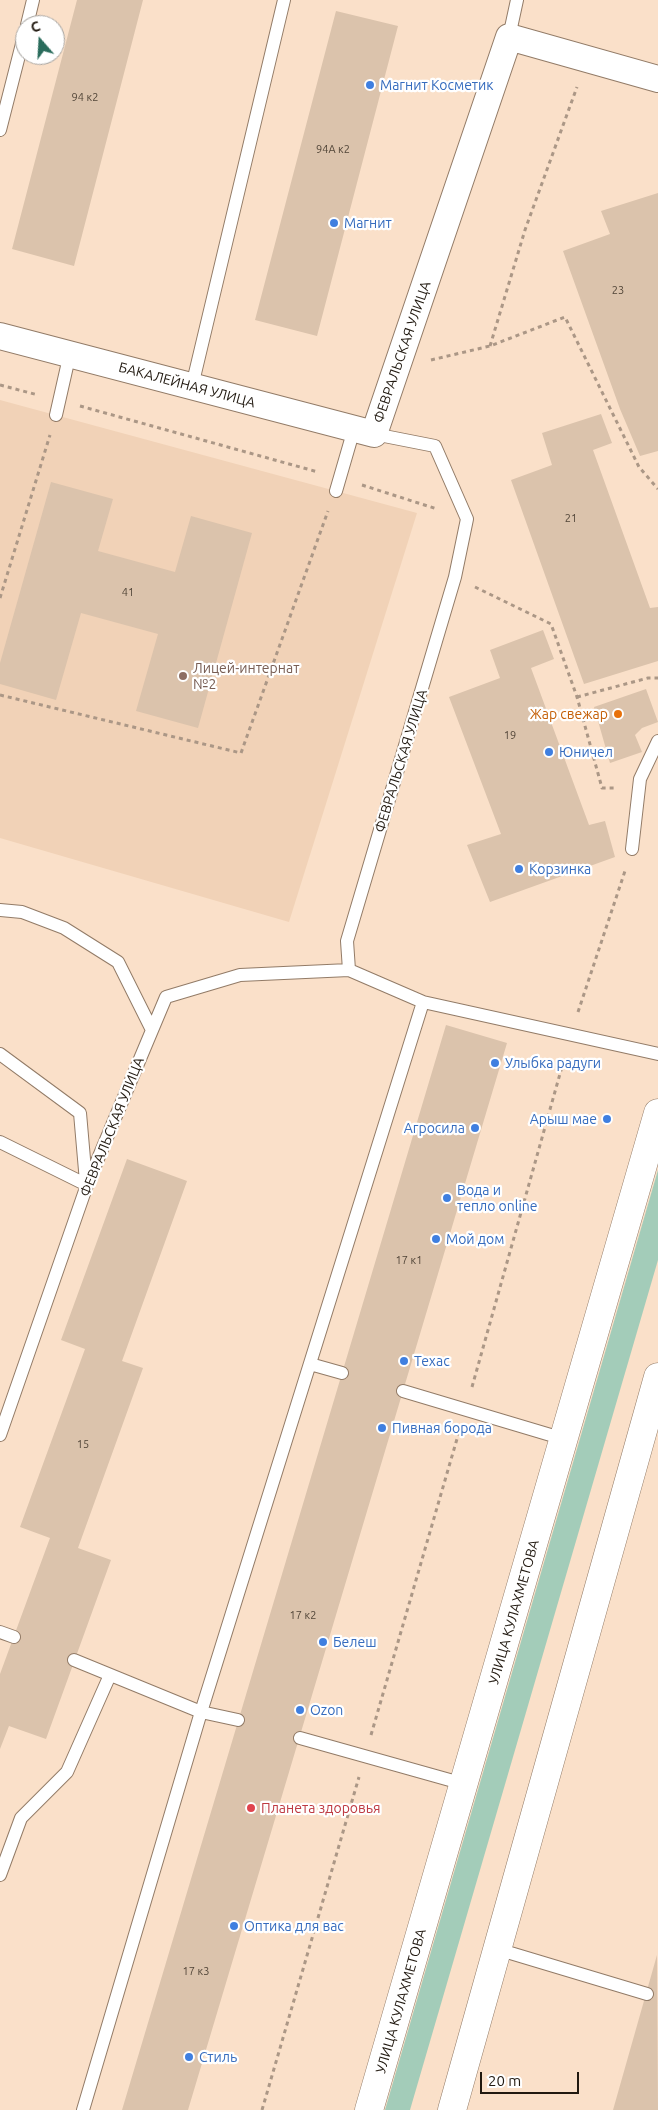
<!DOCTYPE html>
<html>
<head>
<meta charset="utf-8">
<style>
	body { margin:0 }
	#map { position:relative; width:658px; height:2110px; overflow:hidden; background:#fae0c9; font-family:Ubuntu,sans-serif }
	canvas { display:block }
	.north { position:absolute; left:15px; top:15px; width:50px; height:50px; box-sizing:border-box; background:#fff; border:1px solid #a6a39f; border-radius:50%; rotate:341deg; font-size:14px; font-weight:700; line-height:20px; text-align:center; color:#211910 }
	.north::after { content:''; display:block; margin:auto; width:18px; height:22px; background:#2a6c5c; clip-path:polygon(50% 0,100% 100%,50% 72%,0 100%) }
	.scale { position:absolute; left:480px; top:2072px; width:99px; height:22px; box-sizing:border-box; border:2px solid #211910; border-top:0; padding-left:6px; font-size:15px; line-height:18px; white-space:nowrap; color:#211910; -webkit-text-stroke:4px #fff; paint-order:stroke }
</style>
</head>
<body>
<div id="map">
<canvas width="658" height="2110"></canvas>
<div class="north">С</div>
<div class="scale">20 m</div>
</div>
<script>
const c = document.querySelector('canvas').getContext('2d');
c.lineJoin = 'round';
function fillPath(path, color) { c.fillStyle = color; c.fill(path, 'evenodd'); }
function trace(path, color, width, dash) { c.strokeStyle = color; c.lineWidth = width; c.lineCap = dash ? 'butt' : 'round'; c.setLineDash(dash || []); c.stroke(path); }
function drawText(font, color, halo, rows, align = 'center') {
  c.font = font + ' Ubuntu,sans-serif'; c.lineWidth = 4.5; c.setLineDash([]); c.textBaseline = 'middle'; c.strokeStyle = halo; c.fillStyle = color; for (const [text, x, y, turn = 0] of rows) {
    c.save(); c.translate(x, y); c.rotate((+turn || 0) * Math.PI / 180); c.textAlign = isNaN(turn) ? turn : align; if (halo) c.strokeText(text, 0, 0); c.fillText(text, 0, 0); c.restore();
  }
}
fillPath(new Path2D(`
	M0 400 417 513 289 922 0 838Z`), '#f1d2b7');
fillPath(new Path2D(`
	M658 1170V1260L410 2110H385Z`), '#a3ccb9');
fillPath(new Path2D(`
	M77 0H143L74 266 12 249Z
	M336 11 398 26 317 336 255 320Z
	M658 193V451L640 456 620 409 563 251 610 234 601 211Z
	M601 414 612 443 593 450 650 608 658 607V661L584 684 511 480 552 465 542 433Z
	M51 482 113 499 98 551 175 572 191 516 252 533 198 728 136 711 158 634 81 613 56 700 0 684V663Z
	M543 630 554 659 531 668 589 825 605 821 615 857 490 902 467 845 501 834 449 697 500 678 490 650Z
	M646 689 658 722 642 728 635 735 642 752 610 763 594 707Z
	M446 1025 507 1043 188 2110H122Z
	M127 1159 187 1181 122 1361 143 1368 78 1548 111 1560 46 1739 9 1726 0 1749V1674L50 1538 20 1527 85 1349 61 1340Z
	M657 1955 658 2110H613Z`), '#dbc3ac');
const service = new Path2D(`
	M27 25 33 0
	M509 37 517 0
	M0 130 25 32
	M192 386 284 0
	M56 415 70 353
	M336 491 354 429
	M632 849 640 779 658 741
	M0 910 22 912 64 928 118 962 152 1030
	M349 970 347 941 455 577 467 519 435 446 374 434
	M0 1054 80 1113 86 1182
	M0 1142 87 1185
	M310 1364 342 1373
	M403 1391 564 1439
	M0 1435 87 1185 166 997 240 975 349 970 423 1002 658 1054
	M0 1632 14 1637
	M74 1660 201 1712 238 1720
	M300 1738 464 1784
	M0 1875 21 1818 67 1772 110 1675
	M497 1949 647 1994
	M83 2110 201 1712 423 1002`);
const minor = new Path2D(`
	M0 336 374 434 509 37 658 79`);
const secondary = new Path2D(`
	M369 2110 658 1113
	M452 2110 658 1377`);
trace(service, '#927b67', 14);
trace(minor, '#927b67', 28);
trace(secondary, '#927b67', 29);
trace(new Path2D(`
	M490 346 525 230 577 87
	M431 360 490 346 565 317 639 467 658 489
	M0 385 38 395
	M80 406 318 472
	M362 485 437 509
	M475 587 551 624 577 697 602 788H615
	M0 598 50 435
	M0 695 241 753 328 511
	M577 697 648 678H658
	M578 1012 625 871
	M472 1387 565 1056
	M371 1735 459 1432
	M262 2110 359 1777`), '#ab9786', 3, [4, 4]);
trace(service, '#fff', 12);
trace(minor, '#fff', 26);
trace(secondary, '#fff', 28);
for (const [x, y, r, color] of [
	[370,85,5,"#3f7fe0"],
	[334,223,5,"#3f7fe0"],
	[183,676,5,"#8d6e63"],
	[618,714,5,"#e8710a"],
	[549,752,5,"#3f7fe0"],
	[519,869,5,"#3f7fe0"],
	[495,1063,5,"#3f7fe0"],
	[607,1119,5,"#3f7fe0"],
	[475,1128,5,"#3f7fe0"],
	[447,1198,5,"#3f7fe0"],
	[436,1239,5,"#3f7fe0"],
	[404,1361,5,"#3f7fe0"],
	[382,1428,5,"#3f7fe0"],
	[323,1642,5,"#3f7fe0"],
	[300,1710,5,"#3f7fe0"],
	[251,1808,5,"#e0444e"],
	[234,1926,5,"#3f7fe0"],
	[189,2057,5,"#3f7fe0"]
]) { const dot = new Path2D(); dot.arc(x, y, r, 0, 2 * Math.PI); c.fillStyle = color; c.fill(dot); trace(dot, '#fff', 2); }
drawText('11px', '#504437', null, [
	["94 к2",85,97],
	["94А к2",333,149],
	["23",618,290],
	["21",571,518],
	["41",128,592],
	["19",510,735],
	["17 к1",409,1260],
	["15",83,1444],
	["17 к2",303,1615],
	["17 к3",196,1971]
]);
drawText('14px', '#366cbe', '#fff', [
	["Магнит Косметик",380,85],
	["Магнит",344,223],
	["Юничел",559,752],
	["Корзинка",529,869],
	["Улыбка радуги",505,1063],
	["Арыш мае",597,1119,"right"],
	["Агросила",465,1128,"right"],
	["Вода и",457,1190],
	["тепло online",457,1206],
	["Мой дом",446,1239],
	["Техас",414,1361],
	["Пивная борода",392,1428],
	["Белеш",333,1642],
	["Ozon",310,1710],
	["Оптика для вас",244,1926],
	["Стиль",199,2057]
], 'left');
drawText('14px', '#211910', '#fff', [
	["ФЕВРАЛЬСКАЯ УЛИЦА",402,352,-71],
	["БАКАЛЕЙНАЯ УЛИЦА",187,385,15],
	["ФЕВРАЛЬСКАЯ УЛИЦА",401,761,-73],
	["ФЕВРАЛЬСКАЯ УЛИЦА",112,1127,-68],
	["УЛИЦА КУЛАХМЕТОВА",514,1612,-74],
	["УЛИЦА КУЛАХМЕТОВА",401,2001,-74]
]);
drawText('14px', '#785e54', '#fff', [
	["Лицей-интернат",193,668],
	["№2",193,684]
], 'left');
drawText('14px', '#c56008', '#fff', [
	["Жар свежар",608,714]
], 'right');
drawText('14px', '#be3a42', '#fff', [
	["Планета здоровья",261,1808]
], 'left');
</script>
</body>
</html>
